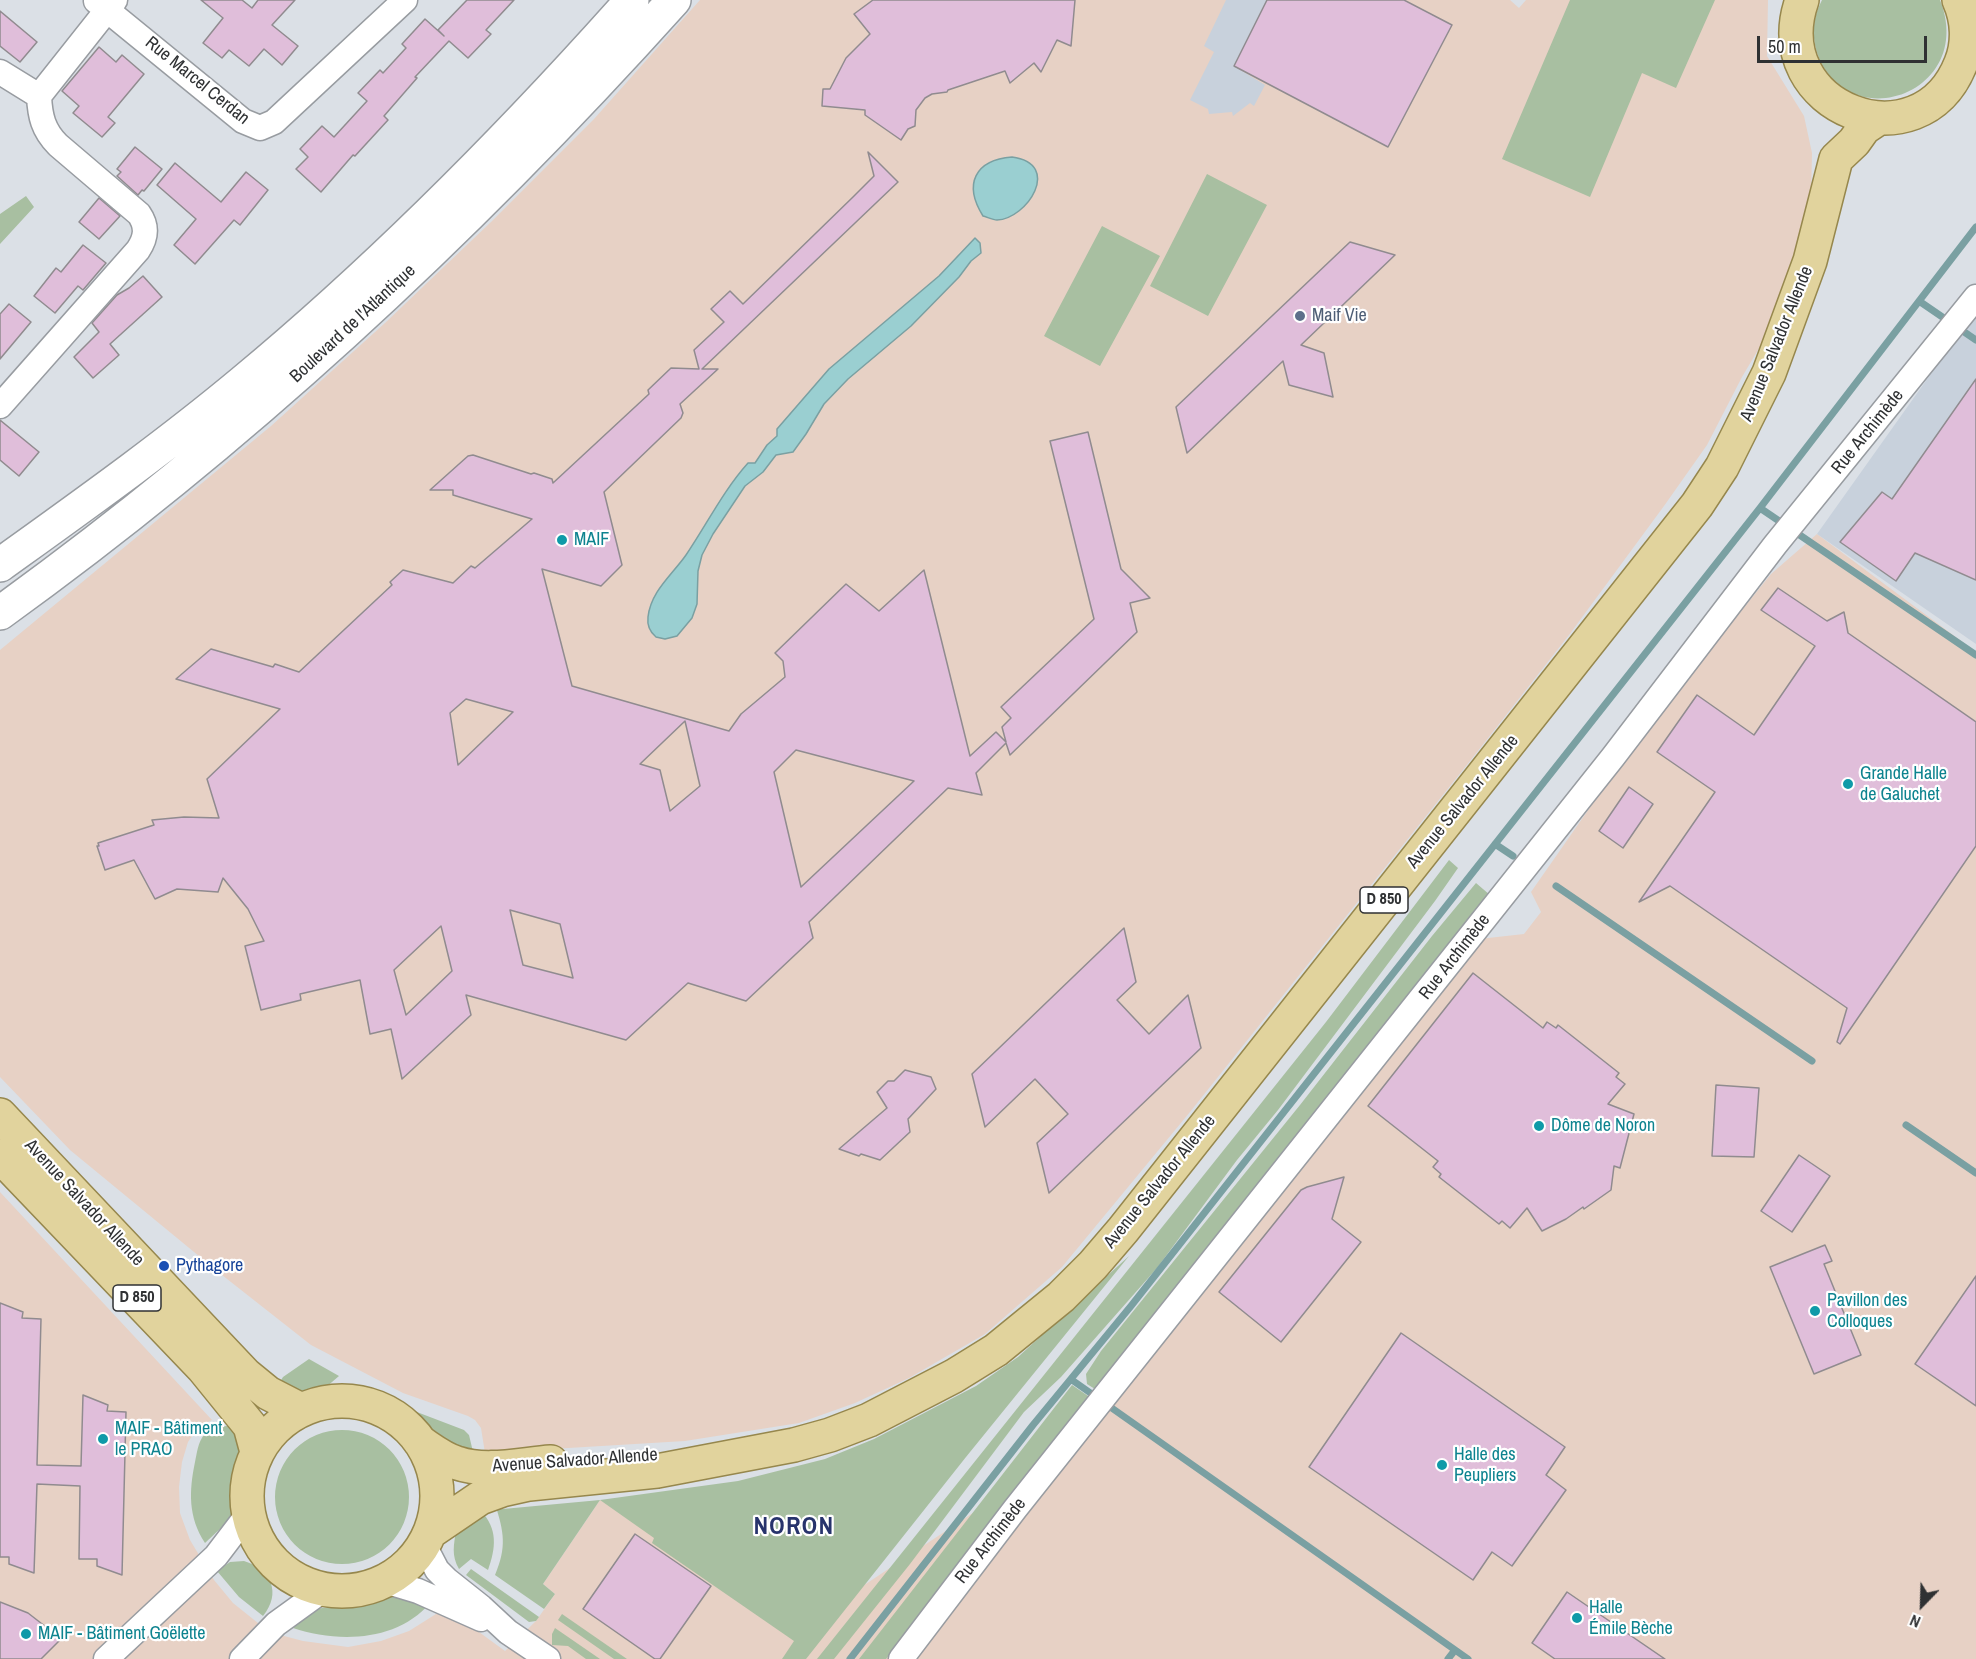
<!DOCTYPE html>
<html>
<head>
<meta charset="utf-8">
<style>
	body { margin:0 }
	#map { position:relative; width:1976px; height:1659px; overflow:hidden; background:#dbe0e6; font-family:"Archivo Narrow",sans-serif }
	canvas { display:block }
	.north { position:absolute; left:1892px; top:1575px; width:60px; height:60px; -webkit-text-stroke:4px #fff; paint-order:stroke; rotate:203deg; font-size:16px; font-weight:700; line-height:24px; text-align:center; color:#2f3133 }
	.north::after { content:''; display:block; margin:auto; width:21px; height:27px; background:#2f3133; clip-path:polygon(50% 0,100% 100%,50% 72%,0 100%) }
	.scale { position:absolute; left:1757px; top:36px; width:170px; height:27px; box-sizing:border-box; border:3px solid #2f3133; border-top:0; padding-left:8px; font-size:18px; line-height:21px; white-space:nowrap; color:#2f3133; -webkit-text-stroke:4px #fff; paint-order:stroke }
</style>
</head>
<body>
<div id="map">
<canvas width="1976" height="1659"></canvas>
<div class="north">N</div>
<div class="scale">50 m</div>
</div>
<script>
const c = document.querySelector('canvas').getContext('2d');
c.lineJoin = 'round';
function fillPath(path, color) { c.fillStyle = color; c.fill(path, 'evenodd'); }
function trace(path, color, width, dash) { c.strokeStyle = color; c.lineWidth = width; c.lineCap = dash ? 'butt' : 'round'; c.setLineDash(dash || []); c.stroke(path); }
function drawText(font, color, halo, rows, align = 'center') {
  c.font = font + ' "Archivo Narrow",sans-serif'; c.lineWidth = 4.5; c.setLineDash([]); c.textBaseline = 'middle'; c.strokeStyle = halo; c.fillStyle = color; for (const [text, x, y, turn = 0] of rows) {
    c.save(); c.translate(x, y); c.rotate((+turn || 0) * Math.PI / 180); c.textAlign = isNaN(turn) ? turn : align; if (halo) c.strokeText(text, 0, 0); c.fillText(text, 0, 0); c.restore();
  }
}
fillPath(new Path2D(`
	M700 0H1510L1519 8 1526 0H1768L1767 56 1804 116 1812 153 1811 197 1795 256 1771 328 1742 377 1707 445 1664 506 1569 635 1470 761 1190 1112 1062 1267 985 1334 909 1378 855 1403 799 1423 685 1441 485 1453 481 1428 475 1420 468 1416 403 1393 311 1345 222 1275 70 1150 0 1077V650L271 426 385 323 491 222 594 119Z
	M1817 534 1976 652V1659H0V1192L212 1420 199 1426 188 1442 182 1462 179 1487 180 1513 190 1540 214 1580 233 1603 258 1623 284 1636 303 1641 348 1647 381 1641 409 1631 436 1614 457 1616 505 1651 536 1621 555 1594 543 1584 600 1500 819 1615 1086 1438 1479 939 1524 934 1541 912 1531 892 1637 740 1771 574Z`), '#e7d1c5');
fillPath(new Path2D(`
	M1226 0H1267L1234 66 1265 85 1254 106 1250 103 1233 116 1232 112 1209 114 1208 109 1190 100 1214 52 1204 46Z
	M1976 314V644L1817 534 1945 354Z`), '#c8d1dc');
fillPath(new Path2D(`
	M1570 0H1715L1676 88 1642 73 1590 197 1502 159Z
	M1822 0H1940C1976 91 1853 137 1819 58 1811 39 1812 18 1822 0Z
	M1207 174 1267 205 1208 316 1150 286Z
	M26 196 34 207 0 244V214Z
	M1102 226 1160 256 1100 366 1044 336Z
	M1449 860 1458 868 1435 901 1278 1110 1237 1160 1157 1268 1061 1377 1024 1412 910 1564 834 1659H817L1326 1022Z
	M1476 883 1490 895 1098 1391 1087 1384 1086 1374 1101 1351 1300 1105 1432 936Z
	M1129 1256 966 1457 806 1659H782L794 1641 652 1543 654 1538 600 1500 543 1584 555 1594 544 1609 495 1575C507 1547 504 1532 495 1504L501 1502 503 1509 600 1500 738 1481 825 1459 874 1439 976 1386 1018 1357Z
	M309 1359 339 1376 325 1388 303 1393 280 1382 283 1377Z
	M1072 1385 1091 1398 1075 1420 886 1659H859Z
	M409 1409 464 1430 469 1435 474 1456 429 1433Z
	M226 1426 236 1427C238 1435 240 1443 241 1450 242 1455 233 1511 231 1515 225 1526 214 1534 205 1543 188 1517 189 1491 195 1462 197 1453 198 1442 204 1435 210 1430 218 1428 226 1426Z
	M275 1497a67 67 0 1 1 134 0a67 67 0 1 1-134 0Z
	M481 1511C498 1529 496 1548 488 1570L471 1559 459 1569C451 1555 454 1545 456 1530Z
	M244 1561C271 1569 282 1593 263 1616L239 1597 217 1571 230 1562Z
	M471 1569 539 1617 536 1621 529 1622 466 1575Z
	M391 1595 430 1603C397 1642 337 1643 293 1628 314 1603 324 1608 353 1606 367 1605 379 1600 391 1595Z
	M562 1614 627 1659H614L558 1620Z
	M555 1628 600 1659H586L568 1646 552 1645V1634Z`), '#a8bfa1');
const water = new Path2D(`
	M1012 157C1063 164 1027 219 997 220 993 220 987 217 983 216 963 184 975 160 1012 157Z
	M975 238 980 243 981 253 971 261 959 277 911 326 848 379 824 404 806 434 793 452 776 455 763 472 745 486 713 534 702 555 698 571 697 604 692 618 677 636 665 639 656 637C650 632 647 625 648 617 651 591 672 575 686 555 707 524 723 491 748 463H755L767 445 777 436V429L829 369 939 276Z`);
fillPath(water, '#9acfd1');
trace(water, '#7aa0a2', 1.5);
trace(new Path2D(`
	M1919 301 1976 340
	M1760 508 1976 655
	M1495 844 1513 856
	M1556 886 1812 1061
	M1906 1125 1976 1173
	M1072 1380 1468 1659
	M850 1659 1033 1425 1131 1306 1760 508 1976 227
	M1448 1659 1455 1650`), '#7aa0a2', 7);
const building = new Path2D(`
	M201 0H242L252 8 258 0H295L272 25 298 46 282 65 264 49 249 66 229 50 222 58 203 43 223 18Z
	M467 0H514L486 30 491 34 468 58 449 41 415 77 417 78 384 116 388 120 355 156 353 155 321 192 296 169 308 157 300 149 322 126 334 137 367 101 358 93 380 70 383 73 406 48 402 44 425 19 444 36 438 30Z
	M873 0H1075L1071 46 1057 40 1041 72 1034 63 1010 83 1005 71 948 90 947 92 932 94 925 98 916 110 915 126 908 129 901 140 865 115V110L822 106 823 89H830L846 58 870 34 854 14Z
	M1267 0H1404L1452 25 1388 147 1234 66Z
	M0 11 37 42 20 62 0 46Z
	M99 47 116 62 122 55 144 74 108 117 115 123 102 137 73 113 79 106 62 91Z
	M135 147 162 169 144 191 142 190 138 195 117 176 121 172 117 169Z
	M868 152 898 182 702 369H718L680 404 683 413 681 418 604 492 622 565 601 586 542 569 572 686 729 731 741 714 785 677 783 661 775 653 846 584 879 611 924 570 970 756 996 732 1006 742 1002 727 1011 718 1001 707 1094 619 1050 441 1088 432 1121 569 1150 598 1130 603 1137 632 1010 755 1006 743 976 773 982 795 948 788 809 922 813 938 746 1001 688 983 626 1040 466 995 471 1015 402 1079 391 1029 370 1034 360 980 300 994 301 1000 261 1010 245 946 264 941 248 909 223 878 218 892 177 889 155 899 134 860 105 870 97 846H99L98 843 154 825 152 820 184 817 219 818 207 779 280 709 176 679 211 649 273 667 275 664 299 672 392 585 390 582 403 570 453 583 471 566 475 568 532 519 453 495V490H430L468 456 473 455 531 474 534 473 552 479 553 483 649 394 648 390 671 368 699 369 694 350 724 322 711 309 730 291 743 304 853 197 874 176ZM466 699 513 712 458 765 450 713ZM685 721 700 786 670 811 660 770 640 764ZM796 750 914 781 801 887 774 772ZM510 910 560 924 573 978 523 965ZM441 926 452 971 406 1015 394 970Z
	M175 163 221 202 246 172 268 190 240 225 234 220 195 264 174 245 196 219 157 185Z
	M99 198 120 216 99 239 79 222Z
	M1350 242 1395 255 1301 345 1324 353 1333 397 1289 385 1283 361 1187 453 1176 407Z
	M83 245 106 263 83 290 78 286 55 313 34 296 56 268 61 272Z
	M143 276 162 297 110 344 119 355 93 378 74 357 99 332 92 323 117 295 129 288Z
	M9 304 31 322 0 359V314Z
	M1976 379V580L1915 553 1896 581 1840 542 1882 492 1892 499Z
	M0 420 39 452 19 476 0 460Z
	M1778 588 1827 621 1844 612 1848 633 1976 722V846L1840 1044 1837 1042 1847 1008 1670 886 1639 902 1715 792 1657 752 1697 695 1754 735 1815 646 1761 610Z
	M1629 787 1653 804 1623 848 1599 831Z
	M1124 928 1136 982 1117 1000 1149 1034 1188 995 1201 1048 1049 1193 1037 1143 1068 1114 1035 1079 985 1127 972 1074Z
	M1473 973 1543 1028 1547 1022 1556 1028 1558 1025 1619 1073 1616 1077 1625 1084 1608 1104 1634 1114 1620 1168 1614 1166 1611 1190 1584 1209 1583 1207 1566 1219 1542 1231 1527 1208 1510 1228 1502 1221 1499 1224 1439 1177 1441 1174 1433 1167 1438 1161 1368 1106Z
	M905 1070 931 1077 936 1089 908 1119 910 1132 880 1160 861 1154 859 1156 839 1149 887 1108 877 1092 888 1081H894Z
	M1716 1085 1759 1088 1754 1157 1712 1156Z
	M1799 1155 1830 1176 1792 1232 1761 1211Z
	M1344 1177 1332 1219 1361 1242 1281 1342 1219 1292 1301 1190 1307 1187Z
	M1825 1245 1832 1261 1824 1264 1861 1355 1814 1374 1770 1267Z
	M1976 1276V1406L1915 1364Z
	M0 1303 23 1312 22 1318 41 1319 37 1465 81 1466 83 1395 108 1405 107 1411 126 1412 122 1575 97 1566V1559H79L80 1486 37 1484 34 1573 9 1564V1557H0Z
	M1401 1333 1565 1447 1546 1475 1566 1490 1512 1566 1492 1552 1473 1580 1309 1467Z
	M635 1534 711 1586 660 1659H655L583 1609Z
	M1567 1592 1665 1659H1555L1532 1643Z
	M0 1602 28 1613 46 1627 59 1641 41 1659H0Z`);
fillPath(building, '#e0beda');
trace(building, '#908b8f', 1.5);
const minor = new Path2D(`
	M96 1 243 121 260 128 274 122 405 0
	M0 72 39 96
	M0 406 138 250C146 238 148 227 139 214L58 145C43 130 40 116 39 96L115 0
	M424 1545 437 1570 447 1580 481 1607 508 1632 548 1659
	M385 1581 418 1591 481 1619
	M106 1659 216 1556 248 1514
	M242 1659 276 1624 323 1590
	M901 1659 1015 1509 1613 757 1775 545 1976 297`);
const secondary = new Path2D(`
	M0 565C82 506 165 447 243 382 383 266 512 135 632 0
	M0 613C247 435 470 227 674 0`);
const primary = new Path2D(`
	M1802 0C1764 109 1920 168 1961 63 1969 43 1968 20 1959 0
	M0 1115 246 1375 268 1393 301 1410
	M0 1156 203 1368 250 1426 257 1452
	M247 1496a95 95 0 1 1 190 0a95 95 0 1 1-190 0Z
	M420 1442C432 1450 443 1459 457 1463 486 1473 521 1464 551 1462
	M430 1532 480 1498 502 1490 529 1484 657 1471 794 1445 830 1435 869 1420 954 1376 996 1350 1061 1297 1093 1265 1123 1230 1697 505 1722 467 1769 373 1810 261 1836 159 1854 142 1864 128 1879 118`);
trace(minor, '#989ca1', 27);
trace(secondary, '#989ca1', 36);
trace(primary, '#96874d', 36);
trace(minor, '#fff', 24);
trace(secondary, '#fff', 33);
trace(primary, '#e1d39d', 33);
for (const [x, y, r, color] of [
	[1300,316,6,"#5c6f8a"],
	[562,540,6,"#0f9aa8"],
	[1848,784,6,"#0f9aa8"],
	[1539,1126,6,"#0f9aa8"],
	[164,1266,6,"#1a4fb4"],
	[1815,1311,6,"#0f9aa8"],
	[103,1439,6,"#0f9aa8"],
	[1442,1465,6,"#0f9aa8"],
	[1577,1618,6,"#0f9aa8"],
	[26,1634,6,"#0f9aa8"]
]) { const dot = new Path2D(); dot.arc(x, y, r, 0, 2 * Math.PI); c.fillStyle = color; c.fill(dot); trace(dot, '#fff', 2); }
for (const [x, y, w] of [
	[1384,900,48],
	[137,1298,48]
]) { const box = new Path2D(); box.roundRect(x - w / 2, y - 13, w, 26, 4.5); c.fillStyle = '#fff'; c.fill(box); trace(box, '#2f3133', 1.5); }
drawText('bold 16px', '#2f3133', null, [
	["D 850",1384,900],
	["D 850",137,1298]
]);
drawText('18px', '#2f3133', '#fff', [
	["Rue Marcel Cerdan",197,81,39],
	["Boulevard de l'Atlantique",353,324,-43],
	["Avenue Salvador Allende",1777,344,-68],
	["Rue Archimède",1868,432,-51],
	["Avenue Salvador Allende",1463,802,-51],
	["Rue Archimède",1455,957,-52],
	["Avenue Salvador Allende",1160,1182,-51],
	["Avenue Salvador Allende",84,1203,47],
	["Avenue Salvador Allende",575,1461,-4],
	["Rue Archimède",991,1541,-52]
]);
drawText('18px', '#4e5e75', '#fff', [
	["Maif Vie",1312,316]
], 'left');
drawText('18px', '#0d838f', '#fff', [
	["MAIF",574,540],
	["Grande Halle",1860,774],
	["de Galuchet",1860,795],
	["Dôme de Noron",1551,1126],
	["Pavillon des",1827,1301],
	["Colloques",1827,1322],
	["MAIF - Bâtiment",115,1429],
	["le PRAO",115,1450],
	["Halle des",1454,1455],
	["Peupliers",1454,1476],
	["Halle",1589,1608],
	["Émile Bèche",1589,1629],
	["MAIF - Bâtiment Goëlette",38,1634]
], 'left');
drawText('18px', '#164399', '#fff', [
	["Pythagore",176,1266]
], 'left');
c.letterSpacing = '1.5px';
drawText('bold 24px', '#27336c', '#fff', [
	["NORON",794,1528]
]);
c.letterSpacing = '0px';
</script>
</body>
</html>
